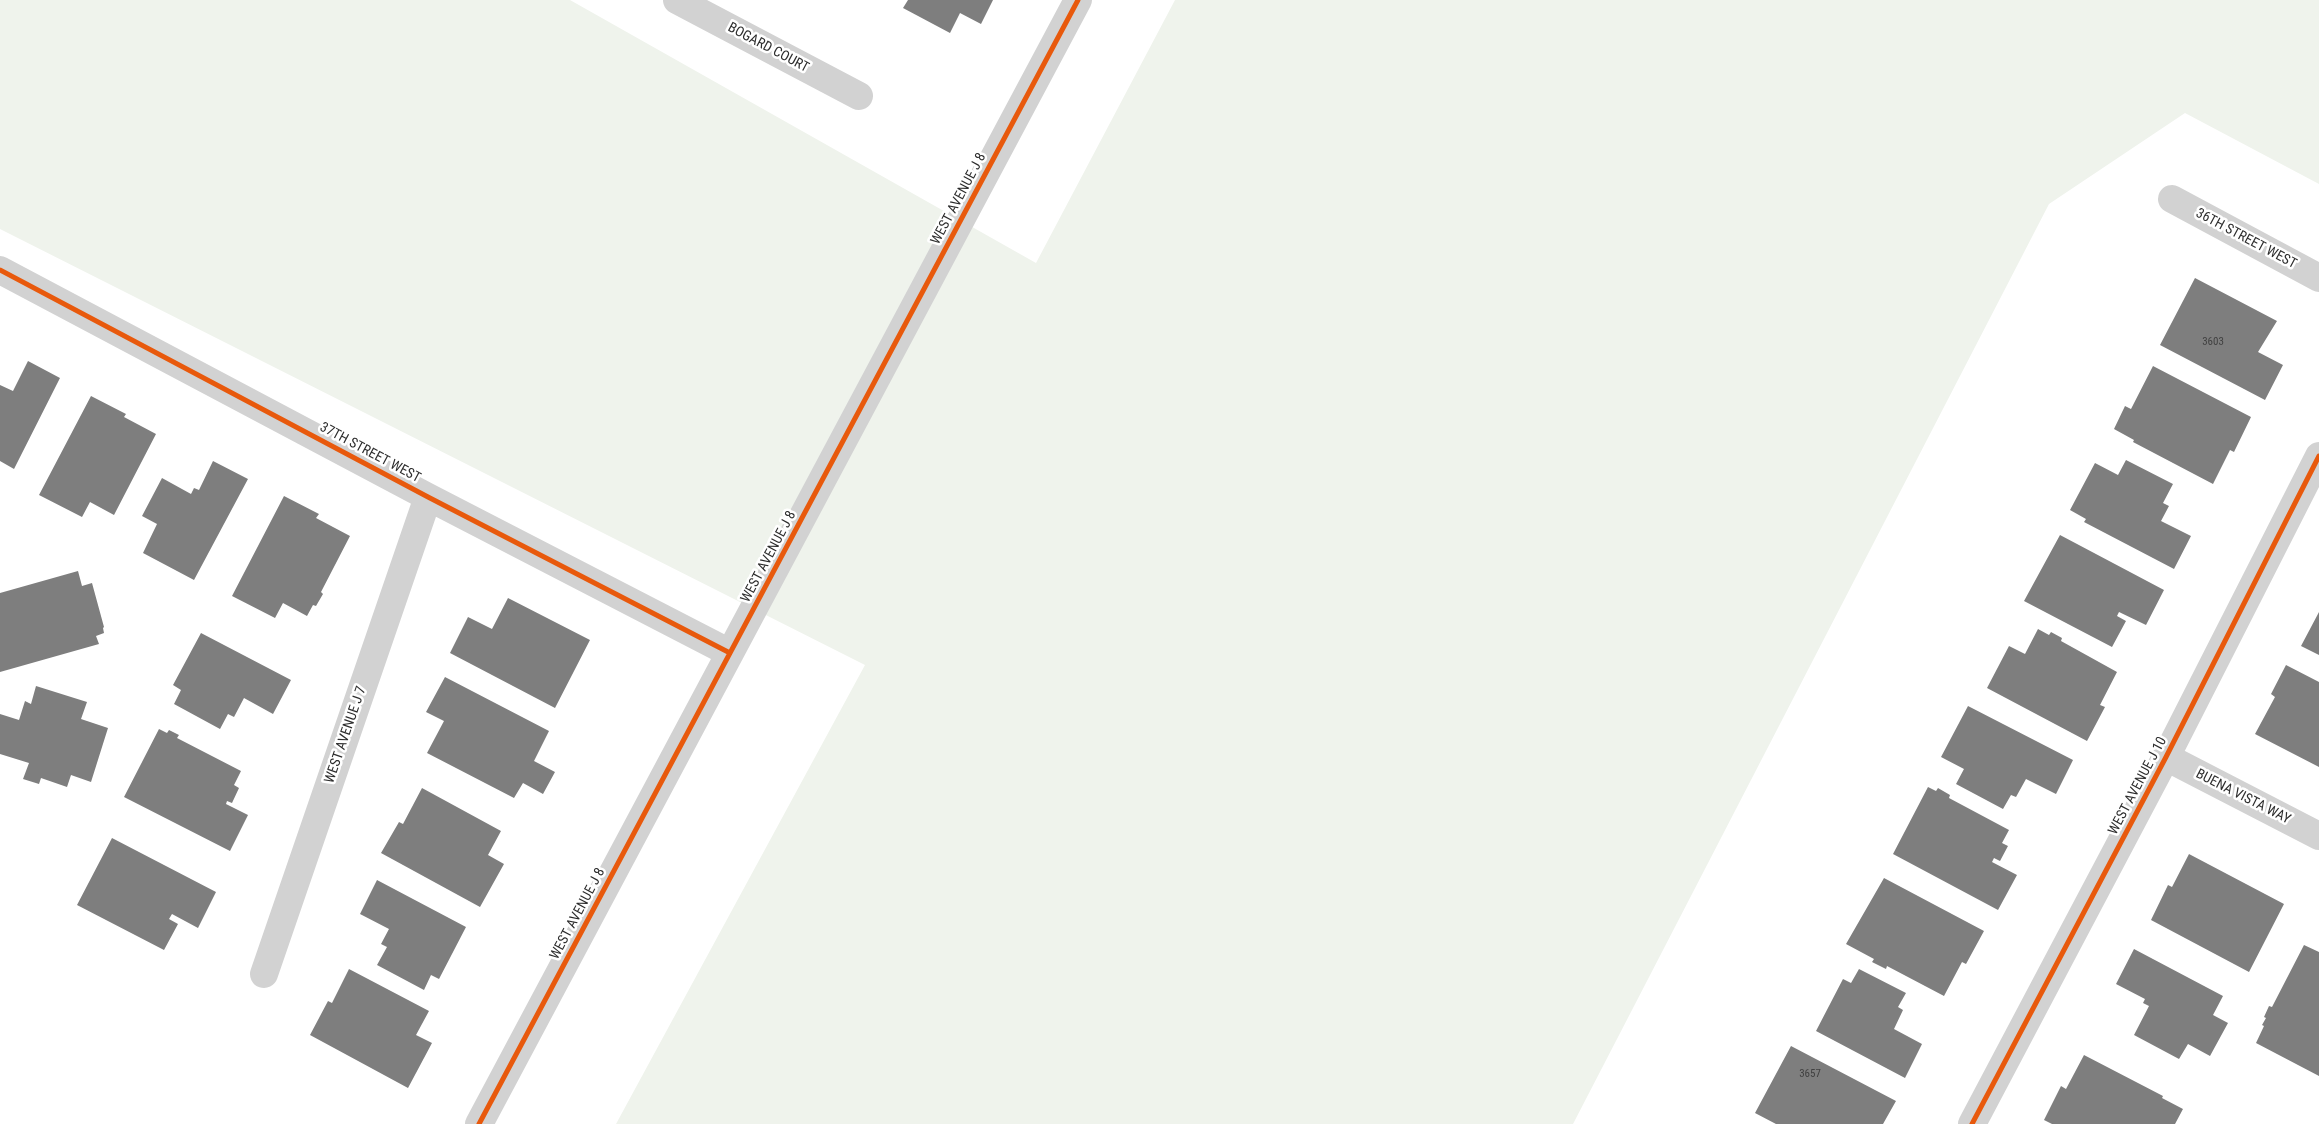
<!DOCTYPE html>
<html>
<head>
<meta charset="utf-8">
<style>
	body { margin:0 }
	canvas { display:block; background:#fff }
</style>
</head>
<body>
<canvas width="2319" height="1124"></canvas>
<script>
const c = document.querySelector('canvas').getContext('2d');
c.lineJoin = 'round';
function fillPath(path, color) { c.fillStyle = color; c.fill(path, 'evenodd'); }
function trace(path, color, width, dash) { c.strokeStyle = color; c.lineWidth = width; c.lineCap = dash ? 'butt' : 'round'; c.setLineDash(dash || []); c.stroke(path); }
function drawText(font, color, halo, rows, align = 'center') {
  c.font = font + ' "Roboto Condensed",sans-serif'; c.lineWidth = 5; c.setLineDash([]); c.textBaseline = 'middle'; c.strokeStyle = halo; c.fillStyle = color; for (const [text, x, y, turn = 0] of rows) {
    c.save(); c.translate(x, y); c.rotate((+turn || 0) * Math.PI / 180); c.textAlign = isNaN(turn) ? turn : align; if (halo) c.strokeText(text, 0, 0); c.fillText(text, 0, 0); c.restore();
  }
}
fillPath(new Path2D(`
	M0 0H570L1036 263 1175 0H2319V184L2185 113 2049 204 1573 1124H616L865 665 0 229Z`), '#eff3ec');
fillPath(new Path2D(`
	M908 0H993L981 24 960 13 950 33 903 8Z
	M2195 278 2277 321 2258 352 2283 365 2265 400 2160 345Z
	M28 361 60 378 14 469 0 461V385L13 391Z
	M2153 366 2251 417 2234 452 2230 450 2213 484 2133 442 2134 440 2114 429 2125 406 2131 409Z
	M91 396 126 414 124 417 156 434 114 515 90 502 82 517 39 495Z
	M2126 460 2173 484 2163 503 2169 506 2161 521 2191 536 2174 569 2084 522 2086 519 2070 510 2095 463 2118 475Z
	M213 461 248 479 194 580 143 553 157 524 142 516 162 478 191 494 194 488 199 490Z
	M284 496 319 514 316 518 350 536 321 592 323 594 316 606 313 605 307 616 283 603 275 618 232 596Z
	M2060 535 2164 590 2146 625 2119 612 2117 616 2126 621 2112 647 2024 601Z
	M78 571 82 586 92 583 104 627 103 628 104 633 96 636 99 644 0 672V593Z
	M508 598 590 640 555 708 450 653 468 617 492 629Z
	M2319 612V655L2301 646Z
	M2038 629 2049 635 2051 632 2062 638 2061 641 2117 672 2100 705 2105 707 2087 741 1987 688 2009 646 2025 654Z
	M201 633 291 680 273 714 244 698 234 717 228 714 220 729 174 704 181 690 173 685Z
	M2286 665 2319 682V767L2255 734 2275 697 2271 694Z
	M445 677 549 731 534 761 555 772 543 794 523 783 514 798 427 753 444 721 426 712Z
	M36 686 87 702 81 719 108 728 91 782 71 775 67 787 41 778 39 784 23 779 29 763 0 754V714L19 720 25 701 31 704Z
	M1968 706 2073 760 2056 794 2026 779 2016 797 2011 795 2003 809 1956 784 1964 769 1941 757Z
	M159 729 167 733 169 730 179 735 177 738 241 771 234 785 239 788 232 803 227 801 226 804 248 815 230 851 124 797Z
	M1928 787 1936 791 1938 788 1950 795 1949 798 2009 830 2002 843 2008 846 2000 861 1994 858 1992 862 2017 875 1998 910 1893 854Z
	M422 788 501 831 488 855 504 864 480 907 381 853 399 822 403 824Z
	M112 838 216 892 198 928 172 914 169 919 178 924 164 950 77 905Z
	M2189 854 2284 904 2249 972 2151 920 2168 885 2172 887Z
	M1884 878 1984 931 1966 964 1962 962 1944 996 1887 966 1886 969 1872 962 1874 959 1846 944Z
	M377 880 466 927 439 979 431 975 424 990 377 965 387 947 381 944 389 929 360 914Z
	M2304 945 2319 952V1076L2256 1043 2264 1026 2262 1025 2266 1018 2264 1017 2269 1006 2272 1007Z
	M2134 949 2223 996 2213 1015 2228 1023 2210 1056 2188 1044 2179 1059 2134 1035 2149 1006 2143 1003 2145 999 2116 984Z
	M349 969 429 1011 416 1035 432 1043 408 1088 310 1035 328 1001 332 1003Z
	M1859 969 1906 993 1898 1007 1903 1010 1894 1029 1922 1044 1905 1078 1816 1031 1843 979 1851 983Z
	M1791 1046 1896 1101 1883 1124H1776L1755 1113Z
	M2084 1055 2163 1096 2162 1098 2183 1109 2175 1124H2052L2044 1120 2061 1086 2066 1089Z`), '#7e7e7e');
trace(new Path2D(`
	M677 0 859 96
	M2172 199 2319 278
	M0 270 428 497 730 653
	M2166 757 2319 836
	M264 974 428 497
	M479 1124 1078 0
	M1972 1124 2166 757 2319 456`), '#d2d2d2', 28);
trace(new Path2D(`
	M0 270 428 497 730 653
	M479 1124 1078 0
	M1972 1124 2166 757 2319 456`), '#e8590c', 5);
drawText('11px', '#414141', null, [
	["3603",2213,342],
	["3657",1810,1074]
]);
drawText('14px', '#2d2d2d', '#fff', [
	["BOGARD COURT",768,48,28],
	["WEST AVENUE J 8",959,199,-62],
	["36TH STREET WEST",2246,239,28],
	["37TH STREET WEST",370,453,28],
	["WEST AVENUE J 8",769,557,-62],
	["WEST AVENUE J 7",346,735,-71],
	["WEST AVENUE J 10",2138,786,-62],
	["BUENA VISTA WAY",2243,797,27],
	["WEST AVENUE J 8",578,914,-62]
]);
</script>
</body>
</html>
